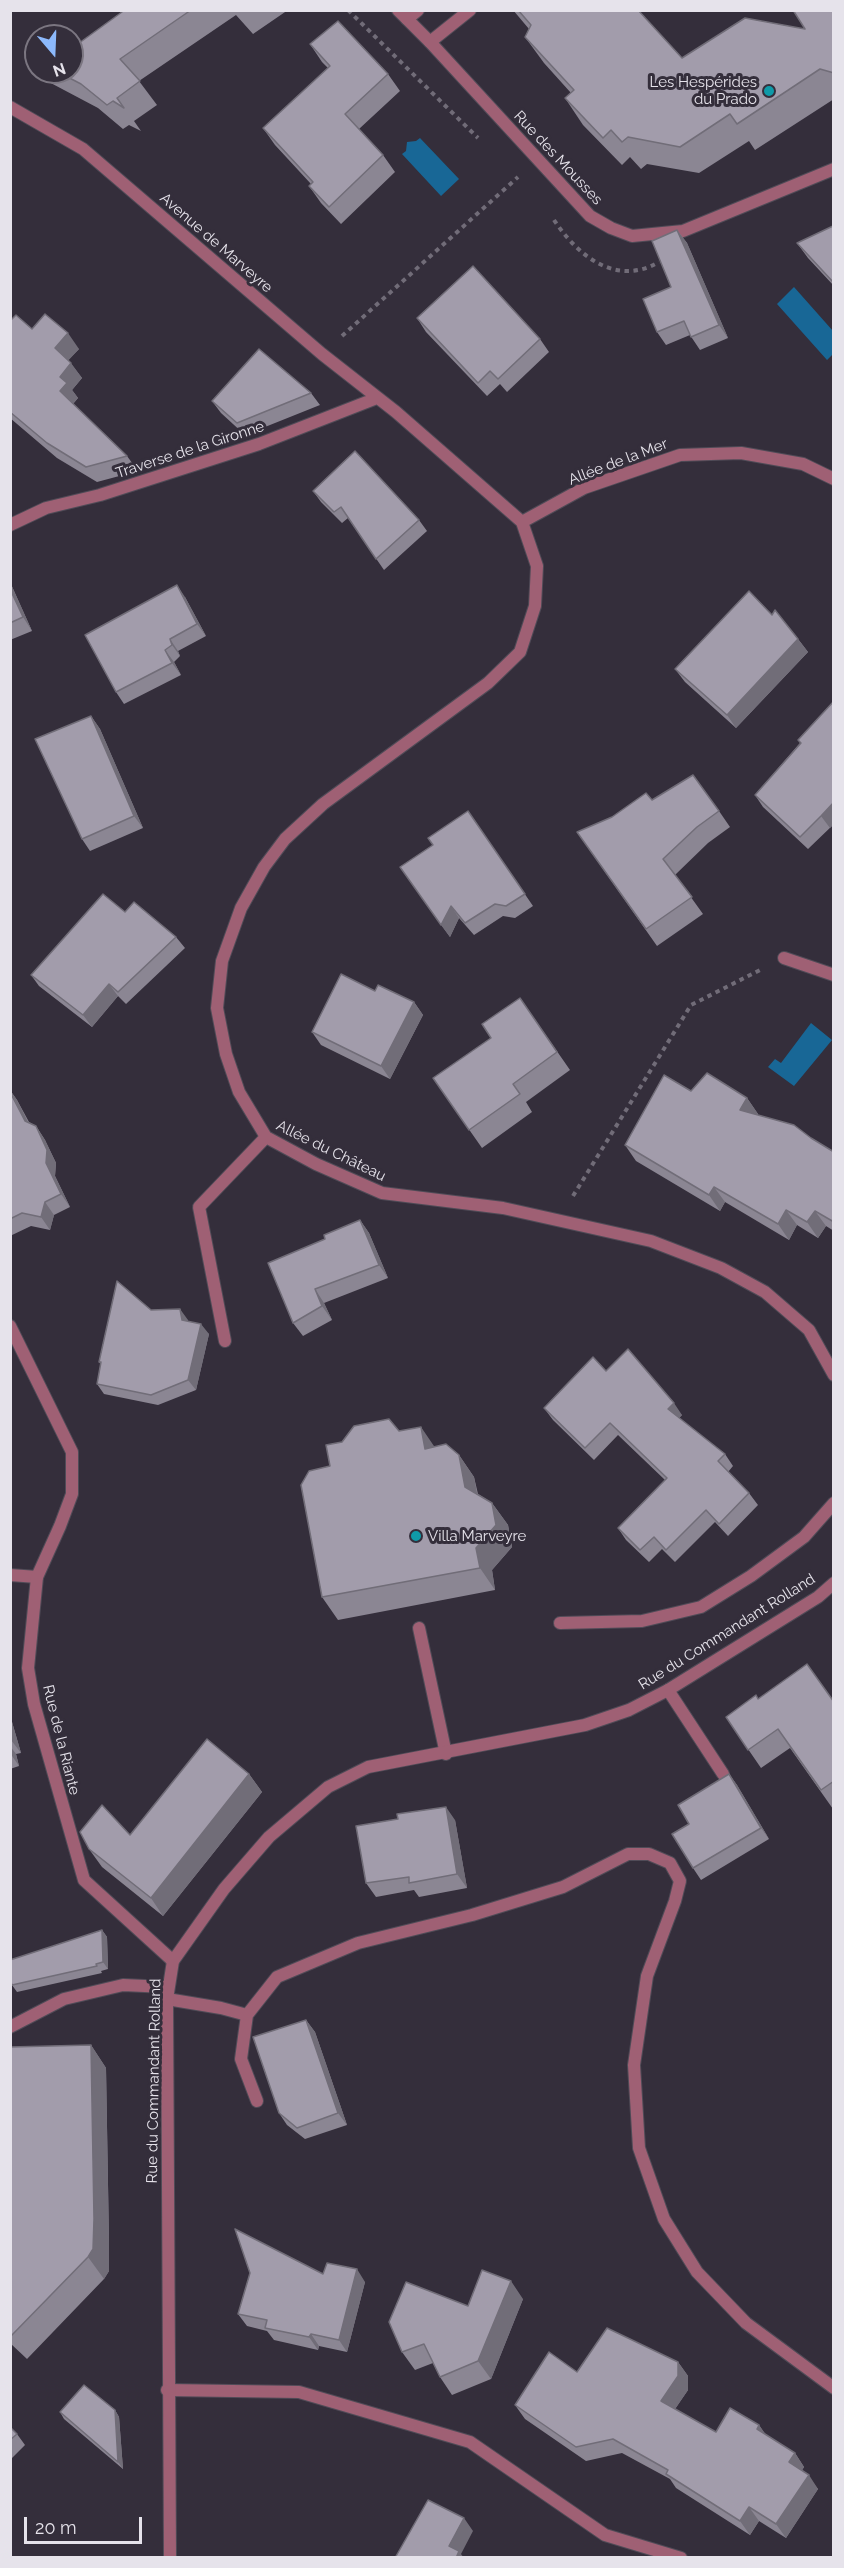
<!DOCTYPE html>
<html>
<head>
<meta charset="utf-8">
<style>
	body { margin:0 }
	#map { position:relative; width:844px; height:2568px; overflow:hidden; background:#342e3b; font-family:Raleway,sans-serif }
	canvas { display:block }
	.frame { position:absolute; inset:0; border:12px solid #e6e3eb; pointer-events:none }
	.north { position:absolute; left:24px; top:24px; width:60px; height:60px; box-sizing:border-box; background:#342e3b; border:2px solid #7b7681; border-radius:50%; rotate:161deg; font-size:16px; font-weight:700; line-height:24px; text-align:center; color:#e6e3eb }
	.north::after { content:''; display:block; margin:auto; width:21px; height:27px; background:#8cb9fc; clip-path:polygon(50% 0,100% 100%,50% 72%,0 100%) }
	.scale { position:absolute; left:24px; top:2517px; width:118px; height:27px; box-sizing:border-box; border:3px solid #e6e3eb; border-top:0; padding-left:8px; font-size:18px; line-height:21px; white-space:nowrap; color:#e6e3eb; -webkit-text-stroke:4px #342e3b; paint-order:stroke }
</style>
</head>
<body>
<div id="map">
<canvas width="844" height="2568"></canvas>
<div class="frame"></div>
<div class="north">N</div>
<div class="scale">20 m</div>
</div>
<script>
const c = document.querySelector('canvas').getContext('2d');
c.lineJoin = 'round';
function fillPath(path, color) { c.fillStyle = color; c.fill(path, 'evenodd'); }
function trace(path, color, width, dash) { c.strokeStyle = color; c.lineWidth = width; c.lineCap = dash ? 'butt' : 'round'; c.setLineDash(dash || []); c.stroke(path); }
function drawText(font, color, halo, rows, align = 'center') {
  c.font = font + ' Raleway,sans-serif'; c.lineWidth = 6; c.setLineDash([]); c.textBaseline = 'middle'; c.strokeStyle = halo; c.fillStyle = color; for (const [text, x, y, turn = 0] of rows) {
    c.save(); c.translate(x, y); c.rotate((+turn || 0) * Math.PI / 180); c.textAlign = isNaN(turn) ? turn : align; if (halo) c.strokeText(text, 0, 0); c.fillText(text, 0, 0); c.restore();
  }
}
fillPath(new Path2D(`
	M420 138 459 179 441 196 402 154 406 151 407 142 416 141Z
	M794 287 833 331V354L827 360 777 304Z
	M811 1023 832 1040 794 1086 768 1067 775 1059 781 1063Z`), '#186796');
const service = new Path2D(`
	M407 19 418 10
	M430 42 470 10
	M10 1575 37 1577
	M419 1628 446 1754
	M668 1690 723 1774
	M167 1999 221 2008 247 2015
	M257 2101 241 2059 247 2015 277 1977 358 1943 472 1915 563 1887 628 1854H649L670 1863 680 1881 675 1901 647 1976 634 2065 639 2148 664 2219 697 2272 746 2323 834 2388`);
const minor = new Path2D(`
	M398 10 430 42 590 216 611 228 632 236 683 231 834 169
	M10 107 83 149 322 354 396 412 522 522
	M522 522 537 566 535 606 520 652 488 683 323 804 285 839 264 867 241 908 222 961 217 1008 226 1054 239 1092 266 1137 316 1164 382 1193 503 1208 651 1241 721 1268 765 1292 809 1330 834 1375
	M522 522 584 488 680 455 741 453 803 464 834 479
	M10 525 46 508 100 495 259 444 377 398
	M784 958 834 975
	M10 1326 72 1452V1494L60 1526 37 1577 28 1668 34 1704 84 1880 173 1961
	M225 1341 199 1207 266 1137
	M560 1623 642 1621 701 1607 751 1576 804 1537 834 1503
	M10 2027 64 1999 123 1985 167 1987
	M167 2390 299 2392 470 2442 605 2535 681 2558`);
const tertiary = new Path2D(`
	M170 2558 167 1999 173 1961 224 1889 269 1837 328 1787 368 1767 585 1725 629 1710 668 1690 818 1597 834 1583`);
trace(service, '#504b57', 14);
trace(minor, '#504b57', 14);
trace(tertiary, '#504b57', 14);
trace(new Path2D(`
	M348 10 478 138
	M554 220C578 256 616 287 659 262
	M342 336 518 177
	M573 1196 691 1005 762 969`), '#716c78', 4, [4.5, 4.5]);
trace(service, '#9f6074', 12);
trace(minor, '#9f6074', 12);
trace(tertiary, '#9f6074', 12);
fillPath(new Path2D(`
	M121 10H288L253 34 236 15 139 81 157 105 134 121 141 131 129 125 123 129 98 108 47 81 41 72H72L75 46 122 12Z
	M513 10H638L682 58 805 29 834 10V99L755 150 749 141 699 173 647 164 641 169 630 157 622 165 583 125 565 98 571 93 544 63 525 37 529 29Z
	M310 44 388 74 400 91 359 129 383 155 395 172 341 224 321 203 309 186 311 184 275 145 263 128 328 68 322 62Z
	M833 226 834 286 808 258 797 243Z
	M677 230 687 243 728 338 700 350 690 335 666 345 657 332 671 287Z
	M417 318 540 339 549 352 507 392 500 384 487 396 426 332Z
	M10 321 79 349 68 360 82 378 72 390 78 398 73 404 127 456 138 471 97 482 57 458 10 418Z
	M311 393 320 405 245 435 221 413 212 401Z
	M313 491 419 520 427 531 384 570 348 518 342 523 321 502Z
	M10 582 32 631 10 640Z
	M185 597 206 636 178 651 180 656 174 662 181 675 124 704 116 692Z
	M772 615 798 639 808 652 736 728 685 682 675 669Z
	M834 701V824L808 849 763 807 755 795 800 743 798 740Z
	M91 716 100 729 143 828 90 851 82 839Z
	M652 800 719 811 730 827 708 843 675 875 703 914 657 946 577 832Z
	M468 811 533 906 515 918 503 916 474 935 459 918 450 937 400 867 433 845Z
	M125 912 176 937 185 948 126 1004 118 996 92 1027 39 986 31 975Z
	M375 991 414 1002 423 1015 390 1079 321 1045 312 1032Z
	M520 998 570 1070 526 1102 532 1112 482 1148 433 1078 491 1038Z
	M10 1090 17 1100 29 1122 36 1126 45 1140 56 1163 55 1176 70 1207 54 1215 50 1230 31 1226 10 1236Z
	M691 1091 747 1098 758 1114V1115L811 1138 834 1152V1231L826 1226 818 1238 797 1225 789 1240 725 1202 720 1211 636 1161 625 1145Z
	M360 1220 369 1233 388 1278 324 1303 332 1320 303 1336 293 1323 325 1239Z
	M151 1310 188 1320V1321L209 1334 196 1390 158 1405 104 1394 97 1384 101 1365 99 1362Z
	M606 1371 682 1415 679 1418 725 1454 733 1466 728 1472 749 1493 758 1505 728 1536 715 1522 675 1562 662 1549 649 1562 626 1540 618 1528 665 1480 618 1435 594 1460 553 1420 544 1408Z
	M399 1431 435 1447 459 1455 474 1477 478 1494 492 1503 508 1525 512 1547 492 1570 495 1590 338 1620 322 1597 330 1466Z
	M758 1699 834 1702 833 1809 790 1748 761 1768 726 1717Z
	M10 1715 21 1753 16 1754 19 1766 10 1769Z
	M249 1774 262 1792 163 1916 102 1867 89 1849 130 1835Z
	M729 1774 737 1785 769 1839 701 1880 693 1868 689 1824Z
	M455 1820 467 1888 419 1897 414 1890 376 1897 366 1883Z
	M102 1930 107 1937 108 1969 101 1971 102 1973 17 1992 12 1985Z
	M306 2020 315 2032 347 2125 305 2139 287 2125 279 2113Z
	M91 2045 106 2068 109 2242V2271L104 2279 27 2359 10 2343V2047Z
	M323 2274 365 2282 347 2352 319 2346 318 2350 274 2340 267 2331 247 2326 238 2314Z
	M523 2299 491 2379 452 2395 440 2377 433 2363 415 2370 402 2352 468 2306Z
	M678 2362 688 2376V2390L675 2409 716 2432 759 2425 765 2434 795 2453 804 2467 802 2470 818 2489 786 2538 759 2521 750 2535 676 2488 670 2479 622 2453 586 2461 525 2419 515 2405Z
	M115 2410 119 2417 123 2469 64 2419 60 2412Z
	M10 2427 17 2434 25 2445 10 2460Z`), '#8b8693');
fillPath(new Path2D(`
	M677 230 687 243 728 338 719 325Z
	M68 333 79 349 65 364 55 348Z
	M71 363 82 378 72 390 78 398 71 406 60 391V377Z
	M10 582 32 631 23 617 10 589Z
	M177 585 185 597 206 636 197 624Z
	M170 639 178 651 180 656 172 645Z
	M798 639 808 652 736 728 727 715Z
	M165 650 174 662 181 675 172 663Z
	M91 716 100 729 143 828 134 816Z
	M834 802V824L830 828 821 816Z
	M451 906 459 918 450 937 441 925Z
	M109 984 118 996 92 1027 83 1015Z
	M414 1002 423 1015 390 1079 381 1066Z
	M10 1090 17 1100 34 1134 25 1121Z
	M747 1098 758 1114 751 1126 740 1110Z
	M36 1126 45 1140 56 1163 55 1176 70 1207 61 1194 46 1163Z
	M714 1187 725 1202 720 1211 709 1195Z
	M45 1202 54 1215 50 1230 41 1217Z
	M786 1210 797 1225 789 1240 778 1224Z
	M815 1211 826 1226 818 1238 807 1222Z
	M360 1220 369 1233 388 1278 379 1265Z
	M315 1289 324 1303 332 1320 322 1306Z
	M180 1309 188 1320 189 1330 182 1320Z
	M201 1324 209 1334 196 1390 188 1380Z
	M674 1403 682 1415 676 1421 668 1409Z
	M421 1427 436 1449H425Z
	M459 1455 474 1477 480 1509 465 1487Z
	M492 1503 508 1525 512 1547 492 1570 495 1590 480 1568 476 1548Z
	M10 1715 21 1753 11 1740 10 1737Z
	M10 1746 16 1754 19 1766 10 1753Z
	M249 1774 262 1792 163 1916 151 1898Z
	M729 1774 737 1785 769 1839 761 1828Z
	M446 1807 455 1820 467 1888 457 1874Z
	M102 1930 107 1937 108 1969 103 1962Z
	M306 2020 315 2032 347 2125 338 2113Z
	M91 2045 106 2068 109 2242V2271L104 2279 88 2257Z
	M357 2269 365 2282 347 2352 339 2340Z
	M511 2281 523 2299 491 2379 478 2361Z
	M311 2334 319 2346 318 2350 309 2337Z
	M678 2362 688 2376V2390L671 2415 661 2401Z
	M115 2410 119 2417 123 2469 118 2462Z
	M759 2425 769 2439 757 2429Z
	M795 2453 804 2467 799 2476 789 2462Z
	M809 2475 818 2489 786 2538 776 2524Z
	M749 2507 759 2521 750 2535 740 2521Z
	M464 2518 473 2531 461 2554 464 2558H456L449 2546Z`), '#716d78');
const building = new Path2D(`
	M121 10H191L120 59 140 81 117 98 124 108 113 101 107 105 81 84 58 72H72V41L75 46 122 12Z
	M518 10H638L682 58 745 18 805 29 793 10H834V73L820 69 737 124 730 114 680 147 628 137 622 142 611 130 603 138 565 98 574 90 525 37 531 25Z
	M338 21 388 74 345 114 383 155 329 207 309 186 313 182 263 128 330 66 310 44Z
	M64 32 68 36H58Z
	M36 53V60L30 57Z
	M833 226 834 227V283L797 243Z
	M677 230 719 325 691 337 684 321 657 332 643 299 671 287 652 241Z
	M473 266 540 339 498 379 490 371 478 383 417 318Z
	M45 314 68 333 55 348 71 363 60 377 67 383 60 391 127 456 86 467 47 443 10 412V321L16 315 32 329Z
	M259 349 311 393 237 423 212 401Z
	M355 451 419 520 376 559 341 507 334 512 313 491Z
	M177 585 197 624 170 639 172 645 165 650 172 663 116 692 85 635Z
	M10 589 23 617 10 623Z
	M749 591 772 615 775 610 798 639 727 715 675 669Z
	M834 701V802L821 816 800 837 755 795 801 743 798 740Z
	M91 716 134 816 82 839 35 739Z
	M693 775 719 811 697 827 663 859 692 897 646 929 577 832 612 817 646 793 652 800Z
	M468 811 525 894 506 906 495 904 465 923 451 906 441 925 400 867 433 845 428 838Z
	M103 894 125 912 134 902 176 937 118 992 109 984 83 1015 31 975Z
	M341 974 375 991 378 985 414 1002 381 1066 312 1032Z
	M520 998 557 1052 513 1084 520 1094 469 1130 433 1078 491 1038 482 1024Z
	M707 1073 747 1098 740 1110 794 1125 811 1138 834 1152V1222L815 1211 807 1222 786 1210 778 1224 714 1187 709 1195 625 1145 664 1075 691 1091Z
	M10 1092 25 1121 36 1126 47 1150 46 1163 61 1194 45 1202 41 1217 22 1213 10 1219Z
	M360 1220 379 1265 315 1289 322 1306 293 1323 268 1263 325 1239 324 1235Z
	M117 1281 151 1310 180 1309 182 1320 201 1324 188 1380 151 1395 97 1384 101 1362H99Z
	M628 1349 674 1403 668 1409 725 1454 718 1461 749 1493 719 1524 706 1510 666 1550 654 1537 640 1550 618 1528 667 1478 610 1423 585 1448 544 1408 593 1357 606 1371Z
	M389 1419 399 1431 421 1427 425 1449 446 1444 459 1455 465 1487 492 1503 496 1525 476 1548 480 1568 322 1597 301 1485 309 1471 330 1466 326 1445 342 1442 354 1426Z
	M807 1664 834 1702V1781L821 1790 778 1729 748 1750 726 1717 756 1695 758 1699Z
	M207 1739 249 1774 151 1898 89 1849 80 1832 102 1805 130 1835Z
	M729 1774 761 1828 693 1868 672 1834 689 1824 678 1805Z
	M446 1807 457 1874 409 1883V1877L366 1883 356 1826 398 1819 397 1814Z
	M102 1930 103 1962 96 1964 97 1966 12 1985 10 1979V1960Z
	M306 2020 338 2113 297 2128 279 2113 253 2037Z
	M91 2045 94 2219 93 2249 88 2257 11 2336H10V2047Z
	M235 2229 323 2274 327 2263 357 2269 339 2340 311 2334 309 2337 265 2328 267 2320 238 2314 250 2273Z
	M482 2270 511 2281 478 2361 440 2377 424 2344 402 2352 389 2322 406 2282 468 2306Z
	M607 2328 678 2362V2376L661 2401 716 2432 730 2408 759 2425 757 2429 795 2453 789 2462 809 2475 776 2524 749 2507 740 2521 666 2474 668 2470 613 2439 576 2447 515 2405 549 2352 577 2372Z
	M84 2385 115 2410 118 2462 60 2412Z
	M10 2427 17 2434 10 2440Z
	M428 2500 464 2518 449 2546 459 2551 456 2558H395Z`);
fillPath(building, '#a29cab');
trace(building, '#716d78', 1.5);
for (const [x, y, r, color] of [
	[769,91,6,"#0f9aa8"],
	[416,1536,6,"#0f9aa8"]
]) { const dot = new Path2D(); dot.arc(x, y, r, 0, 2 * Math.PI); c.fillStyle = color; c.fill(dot); trace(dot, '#342e3b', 2); }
drawText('15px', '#e6e3eb', '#342e3b', [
	["Les Hespérides",757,82],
	["du Prado",757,99],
	["Villa Marveyre",428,1536,"left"]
], 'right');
drawText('15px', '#e6e3eb', '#342e3b', [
	["Rue des Mousses",558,158,47],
	["Avenue de Marveyre",216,243,41],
	["Traverse de la Gironne",190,450,-18],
	["Allée de la Mer",618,462,-21],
	["Allée du Château",331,1151,26],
	["Rue du Commandant Rolland",727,1632,-32],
	["Rue de la Riante",61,1740,76],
	["Rue du Commandant Rolland",154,2081,-89]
]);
</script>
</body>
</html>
